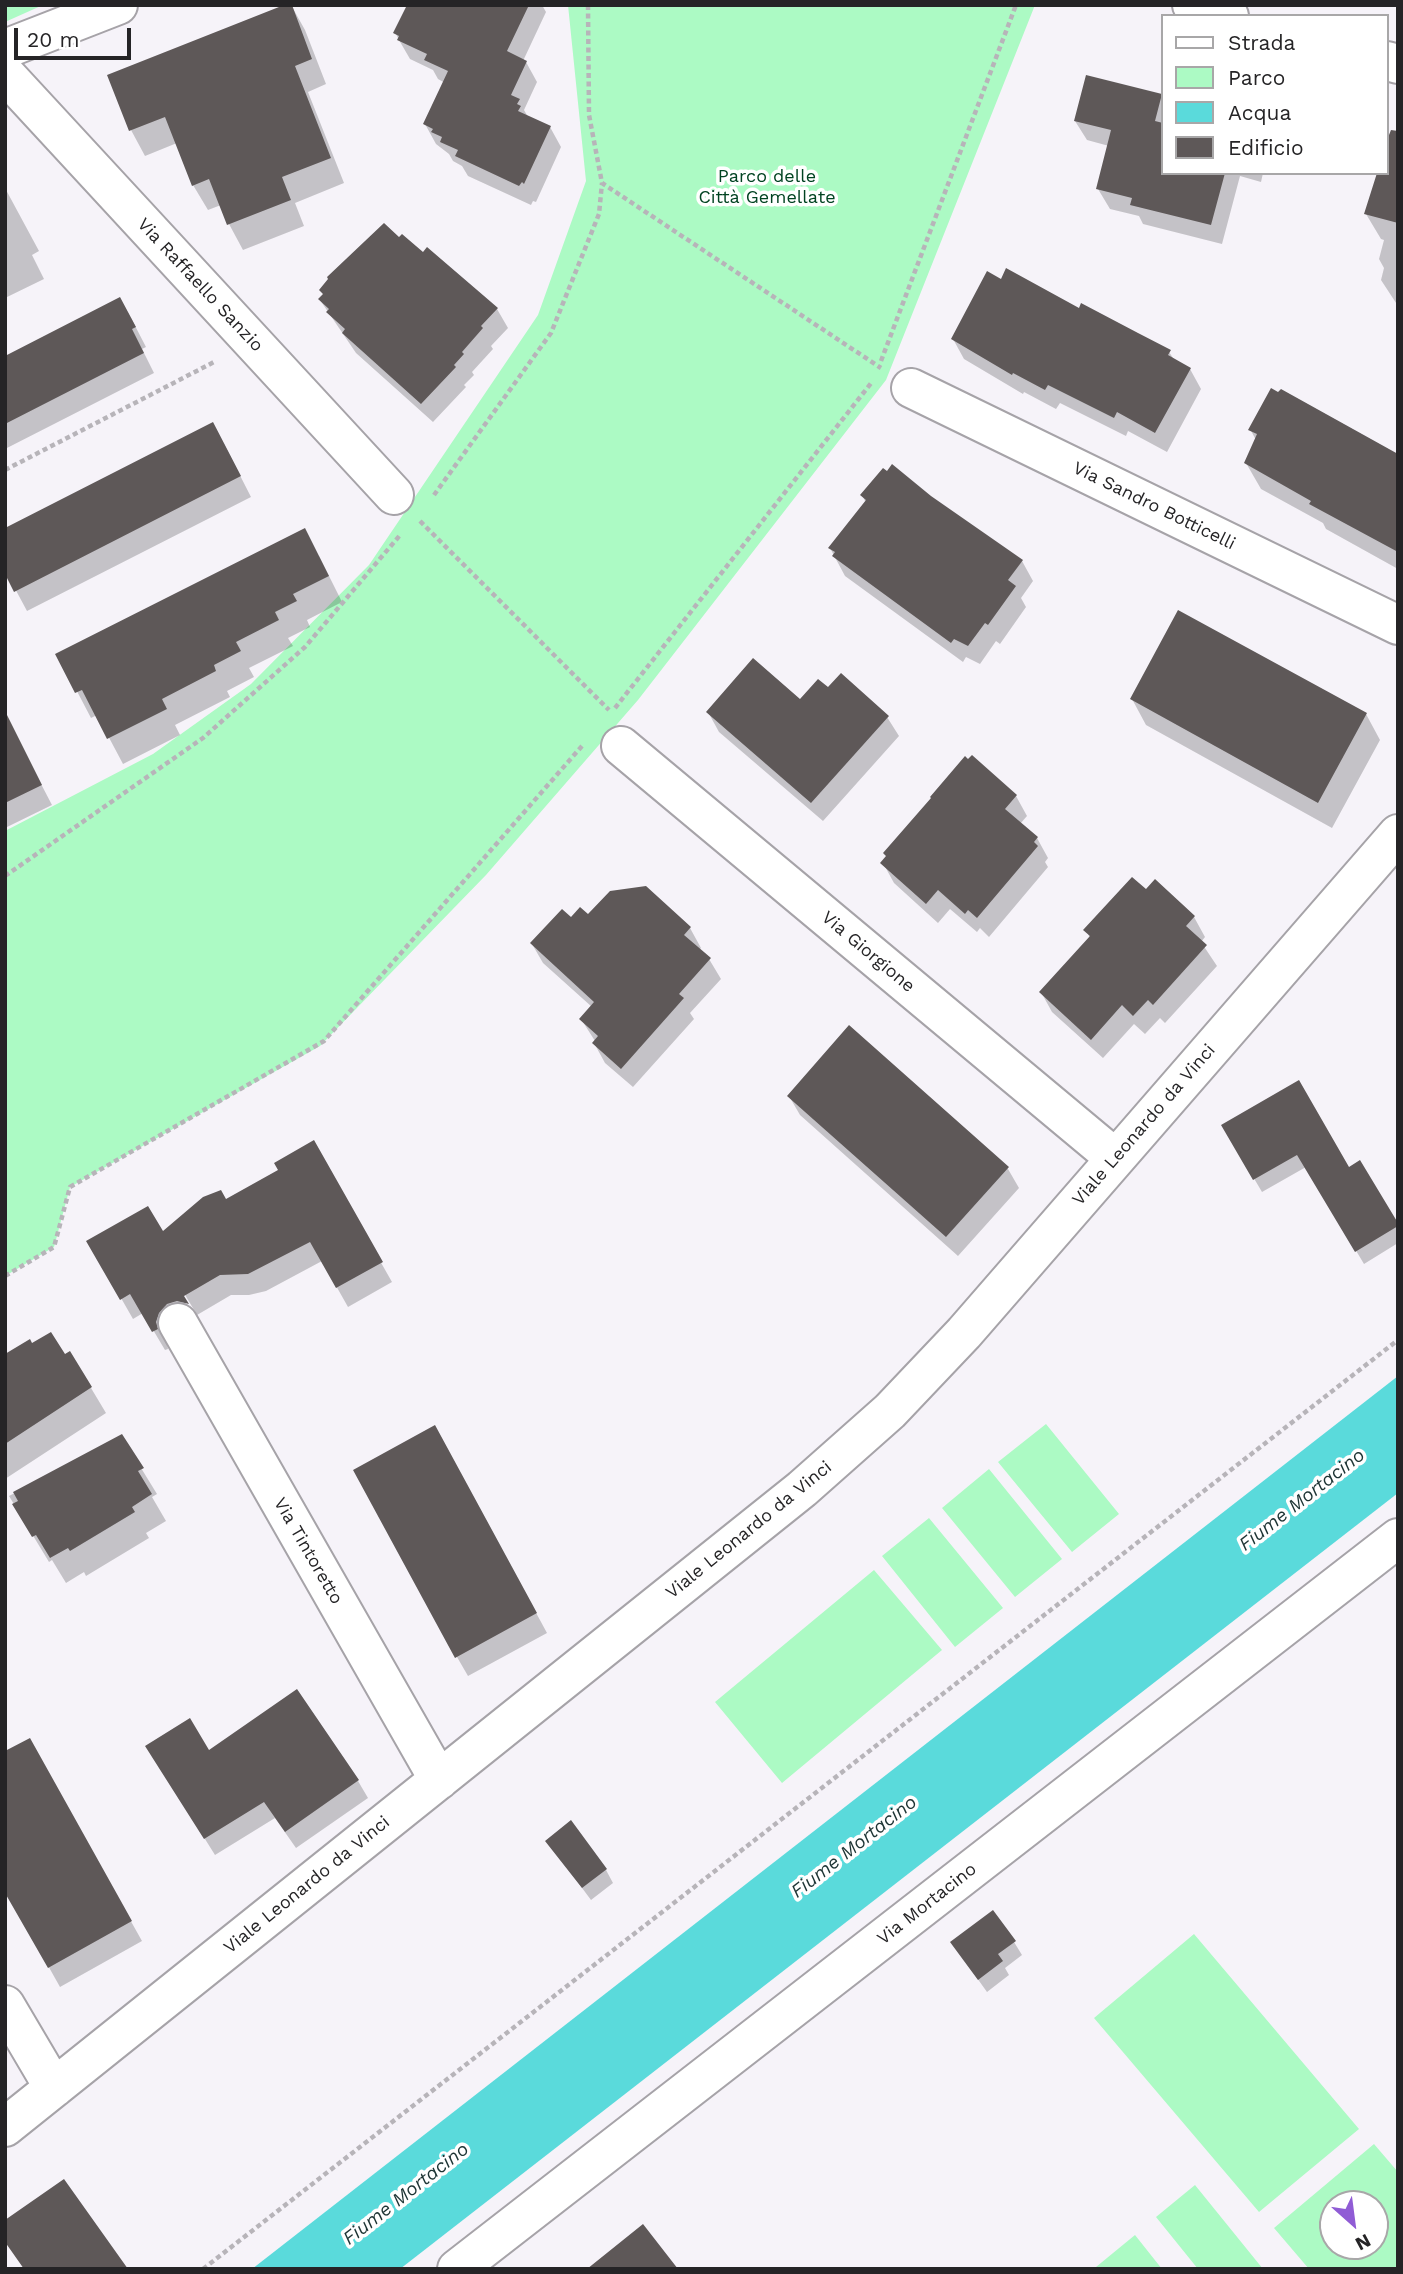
<!DOCTYPE html>
<html>
<head>
<meta charset="utf-8">
<style>
	body { margin:0 }
	#map { position:relative; width:1403px; height:2274px; overflow:hidden; background:#f6f3f9; font-family:"Work Sans",sans-serif }
	canvas { display:block }
	.frame { position:absolute; inset:0; border:7px solid #252426; pointer-events:none }
	.legend { position:absolute; left:1161px; top:14px; width:228px; height:161px; box-sizing:border-box; background:#fff; border:2px solid #a8a7a8; margin:0; padding:9px 12px; list-style:none; font-size:21px; color:#252426 }
	.legend li { display:flex; align-items:center; gap:14px; height:35px }
	.legend b { width:35px; border:2px solid #a8a7a8 }
	.north { position:absolute; left:1319px; top:2190px; width:70px; height:70px; box-sizing:border-box; background:#fff; border:2px solid #a8a7a8; border-radius:50%; rotate:152deg; font-size:19px; font-weight:700; line-height:28px; text-align:center; color:#252426 }
	.north::after { content:''; display:block; margin:auto; width:24px; height:32px; background:#905cd5; clip-path:polygon(50% 0,100% 100%,50% 72%,0 100%) }
	.scale { position:absolute; left:14px; top:28px; width:117px; height:32px; box-sizing:border-box; border:4px solid #252426; border-top:0; padding-left:9px; font-size:21px; line-height:24px; white-space:nowrap; color:#252426; -webkit-text-stroke:5px #fff; paint-order:stroke }
</style>
</head>
<body>
<div id="map">
<canvas width="1403" height="2274"></canvas>
<div class="frame"></div>
<ul class="legend">
<li><b style="height:9px;background:#fff"></b>Strada</li>
<li><b style="height:19px;background:#acfac4"></b>Parco</li>
<li><b style="height:19px;background:#5adadb"></b>Acqua</li>
<li><b style="height:19px;background:#5e5858"></b>Edificio</li>
</ul>
<div class="north">N</div>
<div class="scale">20 m</div>
</div>
<script>
const c = document.querySelector('canvas').getContext('2d');
c.lineJoin = 'round';
function fillPath(path, color) { c.fillStyle = color; c.fill(path, 'evenodd'); }
function trace(path, color, width, dash) { c.strokeStyle = color; c.lineWidth = width; c.lineCap = dash ? 'butt' : 'round'; c.setLineDash(dash || []); c.stroke(path); }
function drawText(font, color, halo, rows, align = 'center') {
  c.font = font + ' "Work Sans",sans-serif'; c.lineWidth = 7; c.setLineDash([]); c.textBaseline = 'middle'; c.strokeStyle = halo; c.fillStyle = color; for (const [text, x, y, turn = 0] of rows) {
    c.save(); c.translate(x, y); c.rotate((+turn || 0) * Math.PI / 180); c.textAlign = isNaN(turn) ? turn : align; if (halo) c.strokeText(text, 0, 0); c.fillText(text, 0, 0); c.restore();
  }
}
fillPath(new Path2D(`
	M5 5H43L5 22Z
	M568 5H1035L886 380 638 700 486 875 320 1046 70 1187 54 1247 5 1276V831L153 754 251 684 369 565 538 315 586 181Z
	M1046 1424 1119 1514 1072 1552 998 1462Z
	M989 1469 1062 1559 1015 1597 942 1508Z
	M929 1518 1003 1608 955 1647 882 1556Z
	M874 1570 942 1650 782 1783 715 1702Z
	M1194 1934 1359 2129 1259 2212 1094 2018Z
	M1374 2144 1398 2172V2269H1309L1274 2228ZM1375 2204V2246H1333V2204Z
	M1195 2185 1263 2269H1198L1156 2217Z
	M1135 2235 1162 2269H1098L1096 2267Z`), '#acfac4');
fillPath(new Path2D(`
	M1398 1376V1493L400 2269H252Z`), '#5adadb');
fillPath(new Path2D(`
	M291 5 305 30 326 84 308 92 344 183 295 203 304 226 243 250 229 224 221 205 208 210 193 185 177 143 145 156 131 130Z
	M409 5H542L546 12 523 61 526 62 537 82 524 110 528 117 550 127 561 147 536 202 533 201 531 205 468 176 462 166 453 161 449 154 436 144 425 124 445 83 438 79 433 70 410 59 399 40 395 32Z
	M1087 77 1163 96V173H1263L1261 182 1240 176 1222 244 1143 224 1139 216 1110 209 1098 189 1109 146 1087 140 1075 121Z
	M1398 161V306L1381 280 1384 268 1379 259 1384 240 1381 239 1366 214 1387 173Z
	M5 188 39 251 32 255 44 279 5 298Z
	M400 239 497 309 508 328 491 346 493 349 472 372 474 375 464 385 466 387 433 422 356 353 320 300 324 296 321 290Z
	M1001 281 1079 310 1169 352 1175 361 1190 369 1201 389 1167 452 1128 431 1126 436 1060 403 1056 409 1024 392 1023 394 964 359 953 339Z
	M131 318 146 347 142 349 154 373 5 449V358Z
	M1250 429 1398 456V569L1326 529 1323 523 1261 489 1246 463 1256 440Z
	M224 444 251 497 27 611 5 570Z
	M862 495 930 497 1022 561 1033 581 1021 598 1026 607 1000 644 996 641 980 664 966 657 963 662 845 576 830 548 866 503Z
	M319 556 342 602 307 620 310 627 288 638 293 646 249 668 254 677 227 691 230 697 175 725 180 735 123 764 97 715 91 718 58 655Z
	M828 690 887 717 899 736 823 821 719 732 708 712 800 702Z
	M1132 699 1366 714 1380 740 1332 828 1146 725Z
	M5 715 52 805 5 828Z
	M1016 796 1027 816 1020 824 1037 838 1048 858 1045 862 1048 867 989 937 980 928 977 932 950 909 938 923 894 883 883 863Z
	M1155 882 1194 917 1205 937 1201 942 1217 966 1165 1023 1160 1018 1145 1034 1134 1024 1103 1058 1052 1012 1041 992 1090 938 1086 930 1146 892Z
	M588 916 690 928 701 948 699 950 709 959 721 979 690 1013 694 1019 633 1087 605 1063 594 1043 595 1041 581 1019 592 1007 543 963 532 944 571 920Z
	M850 1028 1008 1169 1019 1188 958 1256 800 1115 789 1096Z
	M1223 1126 1349 1169 1398 1226V1243L1364 1264 1306 1167 1262 1192Z
	M313 1143 392 1282 348 1307 322 1261 266 1291 249 1295H231L197 1315 181 1288 178 1290 197 1322 169 1333 167 1343 168 1349 165 1350 143 1313 133 1319 89 1242 162 1234 281 1171Z
	M32 1346 65 1356 91 1388 106 1413 5 1479V1356Z
	M122 1437 157 1494 152 1497 166 1521 146 1533 149 1538 86 1576 84 1572 66 1583 52 1560 49 1562 9 1496Z
	M446 1447 547 1633 468 1676 457 1657Z
	M29 1740 142 1941 60 1987 5 1889Z
	M209 1752 358 1781 368 1798 296 1848 275 1818 215 1855 158 1764Z
	M547 1841 606 1870 613 1883 591 1900Z
	M1014 1942 1022 1955 1005 1968 1009 1975 987 1992 952 1943Z`), '#0003');
fillPath(new Path2D(`
	M284 5H292L312 59 295 66 331 158 282 177 291 200 227 225 209 179 192 186 165 117 129 131 107 75Z
	M407 5H529L507 51 527 61 511 95 520 99 517 104 521 106 518 111 551 126 524 184 522 182 519 186 455 156 458 150 440 142 442 137 431 132 433 129 423 124 448 71 424 60 427 54 397 40 399 36 393 33Z
	M1086 75 1162 94 1155 121 1163 123V173H1225L1211 225 1130 205 1132 198 1096 189 1111 130 1074 121Z
	M1391 130 1398 131V223L1364 214 1377 173H1387V140Z
	M384 223 399 237 402 234 423 252 427 247 498 308 481 326 483 328 462 352 464 354 454 365 456 367 421 404 342 333 345 329 326 312 329 309 318 299 323 294 319 290 328 279 327 277Z
	M1006 268 1079 308 1081 303 1138 333 1171 350 1168 355 1191 368 1155 433 1117 412 1114 418 1048 385 1045 390 1013 373 1012 375 951 339 987 271 1001 279Z
	M120 297 136 327 132 329 144 353 5 424V356Z
	M1271 388 1278 392 1281 389 1398 454V552L1309 504 1311 501 1244 463 1257 434 1248 430Z
	M213 422 241 476 14 592 5 574V528Z
	M892 464 931 496 1023 560 1008 580 1016 586 988 625 985 623 968 646 954 639 951 643 832 556 835 552 828 548 866 500 860 495 883 468 887 471Z
	M305 528 329 576 293 594 297 601 275 612 279 620 236 642 241 651 214 665 216 671 162 699 167 709 107 739 82 690 75 693 55 654Z
	M1178 610 1367 713 1318 803 1130 699Z
	M753 658 800 699 818 679 828 687 841 673 889 716 811 803 706 712Z
	M5 711 42 785 5 803Z
	M972 755 1017 795 1005 809 1038 837 1034 842 1038 846 977 918 968 910 965 914 938 890 926 904 880 863 886 856 883 853 931 798 930 797 965 756 968 759Z
	M1132 877 1146 889 1155 879 1195 916 1186 926 1207 945 1153 1005 1148 1000 1133 1016 1122 1005 1091 1040 1039 992 1090 936 1083 930Z
	M646 886 691 927 684 935 711 958 679 994 684 998 621 1069 592 1043 598 1036 579 1019 594 1002 530 943 562 909 571 917 580 907 588 914 610 891Z
	M849 1025 1009 1167 946 1237 787 1096Z
	M1299 1080 1349 1167 1360 1160 1398 1223V1226L1355 1252 1297 1155 1253 1180 1221 1125Z
	M314 1140 383 1262 336 1288 310 1242 248 1274 220 1275 184 1296 189 1304 177 1301 167 1304 159 1313 156 1322 158 1329 152 1332 130 1294 120 1300 86 1241 148 1206 163 1231 203 1197 221 1190 226 1199 278 1170 274 1163Z
	M51 1332 65 1354 70 1351 92 1387 5 1444V1354L30 1339 32 1343Z
	M435 1425 537 1613 455 1658 353 1470Z
	M122 1434 144 1468 138 1471 152 1494 132 1507 135 1512 70 1551 68 1548 50 1558 36 1535 32 1537 12 1504 18 1501 13 1492Z
	M297 1689 359 1780 285 1832 264 1802 204 1839 145 1746 190 1718 209 1750Z
	M30 1738 132 1921 48 1968 5 1893V1751Z
	M571 1820 607 1869 582 1888 545 1841Z
	M993 1910 1016 1941 998 1954 1003 1961 978 1980 950 1942Z
	M64 2179 128 2269H24L5 2242V2220Z
	M643 2224 678 2269H587Z`), '#5e5858');
const minor = new Path2D(`
	M1192 5 1229 16
	M5 49 118 5
	M1387 61 1398 64
	M5 74 394 495
	M911 388 1398 625
	M621 746 1115 1158
	M178 1323 439 1780
	M5 2005 54 2088
	M5 2127 802 1489 890 1411 964 1333 1398 834
	M457 2269 1398 1538`);
trace(minor, '#a6a3a8', 42);
trace(new Path2D(`
	M588 5 589 115 602 183 881 368
	M881 361 1016 5
	M5 470 216 361
	M434 495 551 333 599 214 602 183
	M420 521 609 710
	M615 708 872 382
	M5 876 203 738 305 647 401 534
	M5 1276 54 1247 70 1187 324 1041 582 746
	M203 2269 1398 1340`), '#b7b4b9', 4.5, [5, 3.5]);
trace(minor, '#fff', 38);
drawText('18px', '#004321', '#fff', [
	["Parco delle",767,177],
	["Città Gemellate",767,198]
]);
drawText('18px', '#252426', '#fff', [
	["Via Raffaello Sanzio",200,285,47],
	["Via Sandro Botticelli",1154,506,26],
	["Via Giorgione",868,952,40],
	["Viale Leonardo da Vinci",1144,1125,-49],
	["Viale Leonardo da Vinci",749,1530,-39],
	["Via Tintoretto",308,1551,60],
	["Viale Leonardo da Vinci",307,1885,-39],
	["Via Mortacino",927,1904,-38]
]);
drawText('italic 19px', '#1d3434', '#fff', [
	["Fiume Mortacino",1302,1500,-38],
	["Fiume Mortacino",854,1847,-38],
	["Fiume Mortacino",406,2194,-38]
]);
</script>
</body>
</html>
